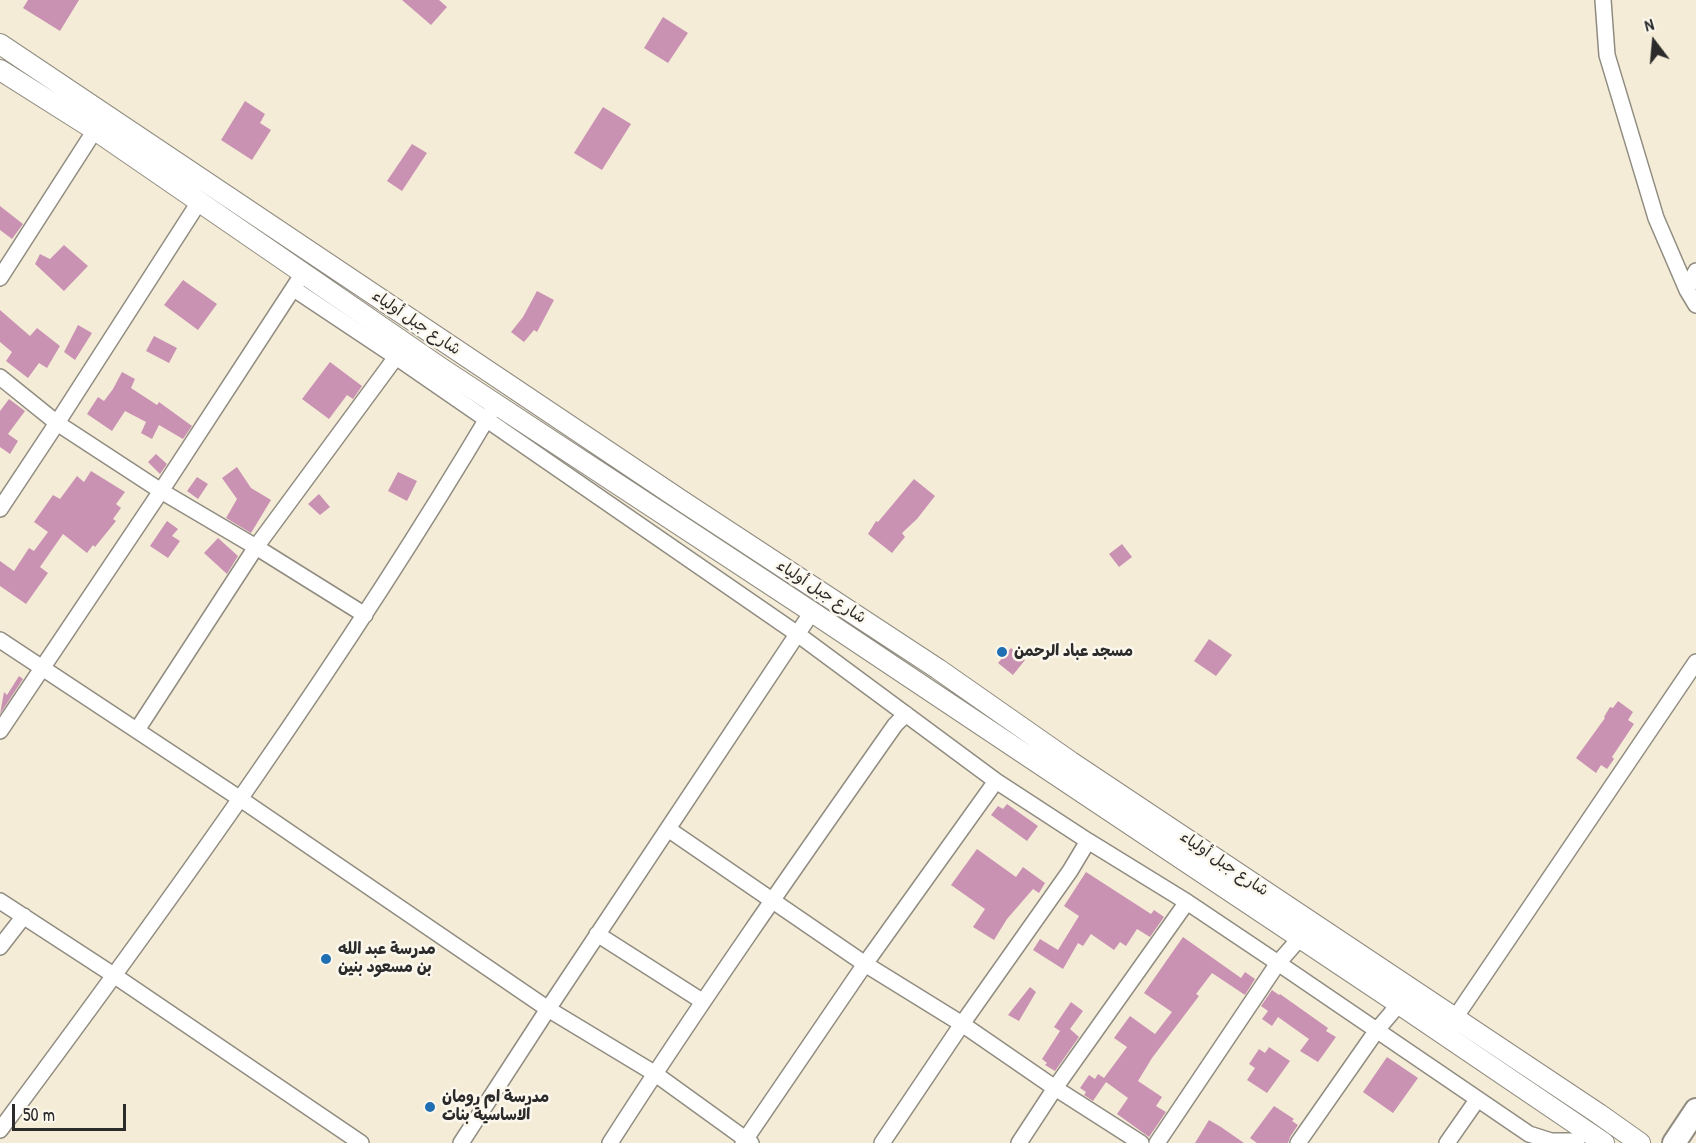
<!DOCTYPE html>
<html>
<head>
<meta charset="utf-8">
<style>
	body { margin:0 }
	#map { position:relative; width:1696px; height:1143px; overflow:hidden; background:#f5ecd7; font-family:"Patrick Hand",sans-serif }
	canvas { display:block }
	.north { position:absolute; left:1624px; top:12px; width:60px; height:60px; -webkit-text-stroke:4px #fbf7ec; paint-order:stroke; rotate:344deg; font-size:16px; font-weight:700; line-height:24px; text-align:center; color:#2b2b2b }
	.north::after { content:''; display:block; margin:auto; width:21px; height:27px; background:#2b2b2b; clip-path:polygon(50% 0,100% 100%,50% 72%,0 100%) }
	.scale { position:absolute; left:12px; top:1104px; width:114px; height:27px; box-sizing:border-box; border:3px solid #2b2b2b; border-top:0; padding-left:8px; font-size:18px; line-height:21px; white-space:nowrap; color:#2b2b2b; -webkit-text-stroke:4px #fbf7ec; paint-order:stroke }
</style>
</head>
<body>
<div id="map">
<canvas width="1696" height="1143"></canvas>
<div class="north">N</div>
<div class="scale">50 m</div>
</div>
<script>
const c = document.querySelector('canvas').getContext('2d');
c.lineJoin = 'round';
function fillPath(path, color) { c.fillStyle = color; c.fill(path, 'evenodd'); }
function trace(path, color, width, dash) { c.strokeStyle = color; c.lineWidth = width; c.lineCap = dash ? 'butt' : 'round'; c.setLineDash(dash || []); c.stroke(path); }
function drawText(font, color, halo, rows, align = 'center') {
  c.font = font + ' "Patrick Hand","Playpen Sans Arabic",sans-serif'; c.lineWidth = 5; c.setLineDash([]); c.textBaseline = 'middle'; c.strokeStyle = halo; c.fillStyle = color; for (const [text, x, y, turn = 0] of rows) {
    c.save(); c.translate(x, y); c.rotate((+turn || 0) * Math.PI / 180); c.textAlign = isNaN(turn) ? turn : align; if (halo) c.strokeText(text, 0, 0); c.fillText(text, 0, 0); c.restore();
  }
}
fillPath(new Path2D(`
	M28 0H79L60 31 23 8Z
	M402 0H439L447 7 431 25Z
	M663 17 688 33 668 63 644 48Z
	M245 101 265 114 260 123 271 130 252 160 221 140Z
	M603 107 631 124 602 170 574 153Z
	M412 144 427 153 402 191 387 181Z
	M0 206 23 224 12 239 0 230Z
	M64 245 88 266 64 291 35 264 40 254 50 259Z
	M183 280 217 304 198 330 164 305Z
	M537 291 554 300 537 332 534 330 524 342 511 332 523 317Z
	M0 310 30 336 37 328 60 346 47 368 39 363 28 378 6 361 12 352 0 342Z
	M78 325 92 333 75 360 64 352Z
	M154 336 177 348 169 363 146 351Z
	M330 362 362 386 353 399 347 395 329 419 302 399Z
	M122 372 135 379 131 388 157 405 159 402 192 426 183 439 159 425 152 439 141 433 146 422 125 411 112 431 87 414 98 397 104 401 113 389Z
	M9 399 25 411 8 434 18 441 10 454 0 447V411Z
	M156 454 167 464 160 474 148 462Z
	M237 467 251 488 271 500 251 533 226 518 237 499 222 478Z
	M91 471 125 492 116 504 121 508 113 519 116 521 95 547 93 545 87 553 63 534 40 567 48 573 26 604 0 586V561L14 571 29 548 34 551 48 532 34 522 53 495 60 499 77 476 84 482Z
	M398 472 417 481 407 501 388 491Z
	M197 477 208 484 198 499 187 491Z
	M914 479 935 496 917 519 902 533 905 537 892 553 868 534 876 521 878 522Z
	M319 494 330 507 320 515 308 504Z
	M167 521 178 529 172 536 180 541 168 558 150 546Z
	M218 538 238 556 227 574 204 553Z
	M1122 544 1132 557 1119 567 1109 554Z
	M1209 639 1232 655 1216 676 1194 661Z
	M1011 648 1025 660 1013 675 998 663Z
	M19 676 23 679 0 714 4 692 7 695Z
	M1618 701 1633 712 1628 720 1634 724 1612 757 1614 759 1607 769 1601 765 1596 773 1576 758 1605 718 1604 717 1610 707 1613 708Z
	M1007 804 1038 826 1027 841 991 815 998 806 1003 809Z
	M977 849 1016 877 1023 867 1045 883 1039 893 1033 889 1007 919 994 940 973 927 985 909 951 885Z
	M1086 872 1151 914 1154 910 1164 917 1150 937 1137 929 1126 946 1120 942 1114 950 1091 934 1083 946 1078 943 1063 969 1033 950 1040 939 1058 950 1079 916 1064 906Z
	M1183 937 1241 978 1245 972 1255 979 1245 995 1212 973 1196 994 1199 996 1152 1058 1138 1081 1162 1097 1156 1106 1166 1112 1149 1137 1117 1114 1128 1098 1106 1082 1093 1101 1084 1095 1086 1092 1080 1088 1089 1075 1095 1079 1098 1074 1104 1078 1127 1047 1114 1038 1130 1016 1155 1034 1172 1012 1144 993Z
	M1030 987 1036 992 1019 1021 1008 1015Z
	M1272 990 1279 995 1280 994 1328 1028 1326 1031 1336 1037 1318 1062 1300 1051 1309 1039 1278 1017 1272 1026 1262 1019 1268 1011 1261 1006Z
	M1071 1002 1083 1011 1070 1029 1079 1037 1055 1071 1045 1065 1047 1063 1042 1059 1060 1031 1054 1027Z
	M1269 1047 1290 1061 1267 1093 1247 1080 1255 1068 1249 1064 1259 1049 1265 1053Z
	M1387 1057 1418 1078 1393 1113 1363 1092Z
	M1274 1106 1294 1119 1292 1121 1298 1125 1290 1137 1288 1143H1257L1250 1138Z
	M1209 1120 1221 1127 1244 1143H1195Z`), '#c992b3');
const minor = new Path2D(`
	M1603 0 1607 55 1656 218 1687 290 1696 305
	M0 278 95 130
	M294 289 396 357 796 633 996 781 1088 841 1187 902 1278 963 1529 1134 1551 1141H1577
	M1687 290 1696 271
	M0 377 57 423 161 491 256 547 365 615
	M0 509 57 423 199 202
	M0 640 239 798 548 1009 654 1073 751 1143
	M137 730 256 547 396 357
	M0 731 161 491 298 281
	M668 829 865 964 962 1024 1055 1088 1141 1143
	M0 901 115 976 361 1143
	M597 934 702 1001
	M0 947 24 916
	M1455 1018 1696 662
	M0 1130C173 898 343 661 491 412
	M461 1143 548 1009 812 612
	M610 1143C701 1001 798 863 895 725L906 714
	M743 1143 865 964 996 781
	M882 1143 962 1024 1070 871 1088 841
	M1019 1143 1055 1088 1187 902
	M1157 1143 1278 963 1300 938
	M1298 1143 1377 1030 1399 1004
	M1447 1143 1477 1100`);
const major = new Path2D(`
	M0 44 682 501 938 669 1071 762 1599 1114 1640 1143
	M0 70 95 130 441 368 812 612 1399 1004 1604 1143`);
const highway = new Path2D(`
	M1674 1143 1696 1110`);
trace(minor, '#908c81', 18);
trace(major, '#908c81', 22);
trace(highway, '#908c81', 26);
trace(minor, '#fff', 15);
trace(major, '#fff', 20);
trace(highway, '#fff', 22);
for (const [x, y, r, color] of [
	[1002,652,6,"#1f6fb2"],
	[326,959,6,"#1f6fb2"],
	[430,1107,6,"#1f6fb2"]
]) { const dot = new Path2D(); dot.arc(x, y, r, 0, 2 * Math.PI); c.fillStyle = color; c.fill(dot); trace(dot, '#fbf7ec', 2); }
drawText('16px', '#2b2b2b', '#fbf7ec', [
	["شارع جبل أولياء",416,323,34],
	["شارع جبل أولياء",821,592,33],
	["شارع جبل أولياء",1224,864,34]
]);
drawText('bold 16px', '#2b2b2b', '#fbf7ec', [
	["مسجد عباد الرحمن",1014,652],
	["مدرسة عبد الله",338,950],
	["بن مسعود بنين",338,968],
	["مدرسة ام رومان",442,1098],
	["الاساسية بنات",442,1116]
], 'left');
</script>
</body>
</html>
